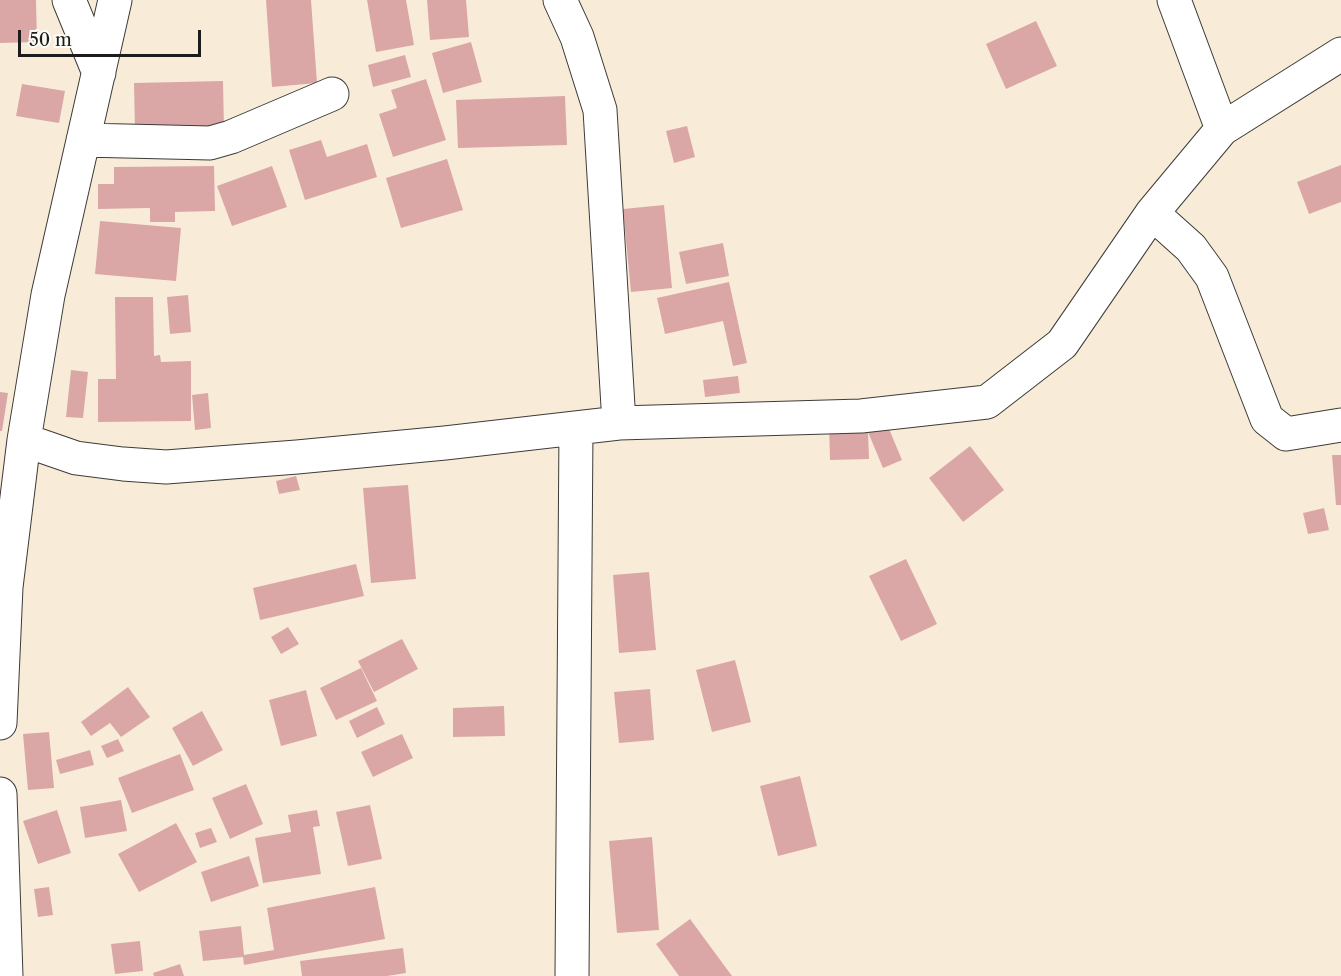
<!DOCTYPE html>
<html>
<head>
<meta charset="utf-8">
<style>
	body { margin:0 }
	#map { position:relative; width:1341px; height:976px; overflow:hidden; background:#f8ecd9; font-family:"Libre Caslon Text",serif }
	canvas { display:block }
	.scale { position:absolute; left:18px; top:30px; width:183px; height:27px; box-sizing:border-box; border:3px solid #1c1c1c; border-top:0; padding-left:8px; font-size:18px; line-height:21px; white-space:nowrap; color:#1c1c1c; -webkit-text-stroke:4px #fdfcf7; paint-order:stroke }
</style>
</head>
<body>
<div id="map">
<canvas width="1341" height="976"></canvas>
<div class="scale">50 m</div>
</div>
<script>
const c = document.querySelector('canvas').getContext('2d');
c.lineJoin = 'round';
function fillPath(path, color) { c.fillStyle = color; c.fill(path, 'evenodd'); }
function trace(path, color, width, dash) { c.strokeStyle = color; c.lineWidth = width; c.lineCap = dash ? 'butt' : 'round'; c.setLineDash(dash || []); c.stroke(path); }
fillPath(new Path2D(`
	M0 0H36L37 42 0 43Z
	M266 0H311L317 83 272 87Z
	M367 0H406L414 45 376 52Z
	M427 0H466L469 37 430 40Z
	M1036 21 1057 66 1006 89 986 44Z
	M471 42 482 82 443 93 432 53Z
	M405 55 411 77 373 87 368 65Z
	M426 79 446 140 393 157 379 114 397 108 391 90Z
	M223 81 224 130 135 132 134 83Z
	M22 84 65 91 59 123 16 116Z
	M565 96 567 145 458 148 456 100Z
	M687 126 695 157 674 163 666 131Z
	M321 140 327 157 367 144 377 177 305 200 289 150Z
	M447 159 463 210 401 228 386 178Z
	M1341 165V202L1309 214 1297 182Z
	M214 166 215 211 175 212V222H150V208L98 209V184H114V167Z
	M272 166 287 207 232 226 217 186Z
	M664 205 672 288 631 292 623 209Z
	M100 221 181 228 176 281 95 274Z
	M723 243 729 276 686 284 679 252Z
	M729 282 747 363 733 366 723 321 665 334 657 298Z
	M188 295 191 332 170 334 167 297Z
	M115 297H153L154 356 160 355 161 362 191 361V421L98 422V379H116Z
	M71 370 88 372 83 418 66 417Z
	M738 376 740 393 705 397 703 380Z
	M0 392 8 393 2 431H0Z
	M208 393 211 428 195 430 192 395Z
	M829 423 887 424 902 460 883 468 868 432 869 459 830 460Z
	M970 446 1004 490 963 522 929 478Z
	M1332 455H1341V505H1336Z
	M296 476 300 490 279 494 276 481Z
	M408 485 416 579 371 583 363 488Z
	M1324 508 1329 530 1308 534 1303 513Z
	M906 559 937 624 901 641 869 576Z
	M356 564 364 596 260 620 253 588Z
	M649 572 656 650 619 653 613 575Z
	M288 627 299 644 281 654 271 637Z
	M402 639 418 669 374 692 358 661Z
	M735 660 751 722 712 732 696 670Z
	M361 668 377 701 336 720 320 688Z
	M128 687 150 717 121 737 110 723 91 736 81 722Z
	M650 689 654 740 619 743 614 692Z
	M306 690 317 736 281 746 269 700Z
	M504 706 505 736 453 737V708Z
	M377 707 385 724 357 738 349 721Z
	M202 711 223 750 193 766 172 728Z
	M49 732 54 788 28 790 23 734Z
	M402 734 413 758 373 777 361 752Z
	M118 739 124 751 107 758 101 746Z
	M90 750 94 765 60 774 56 760Z
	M180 754 194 790 132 813 118 778Z
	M800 776 817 846 778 856 760 786Z
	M246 784 263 824 230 839 212 798Z
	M121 800 127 831 85 838 80 807Z
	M370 805 382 859 348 866 336 812Z
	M57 810 71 853 38 864 23 821Z
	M317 810 320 826 313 827 321 874 263 883 255 838 291 832 288 815Z
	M176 823 197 862 139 892 118 854Z
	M211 828 217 842 200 848 195 833Z
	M652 837 659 930 617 933 609 841Z
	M249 856 259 886 211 902 201 872Z
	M49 887 53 915 38 917 34 889Z
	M375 887 385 939 244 965 243 957 203 961 199 931 241 926 244 955 274 950 267 908Z
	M690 919 732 976H679L656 944Z
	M140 941 143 971 115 974 111 944Z
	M403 948 406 973 387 976H302L300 961Z
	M180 964 184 976H154L153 973Z`), '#dba7a6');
const minor = new Path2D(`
	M69 0 99 73
	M560 0 577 37 600 110 619 423
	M1174 0 1222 129
	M83 140 210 143 231 137 332 94
	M1152 213 1191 248 1212 277 1267 419 1286 434 1341 425
	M24 440 76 458 123 464 166 467 297 457 445 443 619 423 861 416 987 402 1062 344 1152 213 1222 129 1341 54
	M0 723 6 587 24 440 48 295 115 0
	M0 794 6 976
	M572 976 576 428`);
trace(minor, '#3d3b38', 35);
trace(minor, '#fff', 33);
</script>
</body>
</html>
